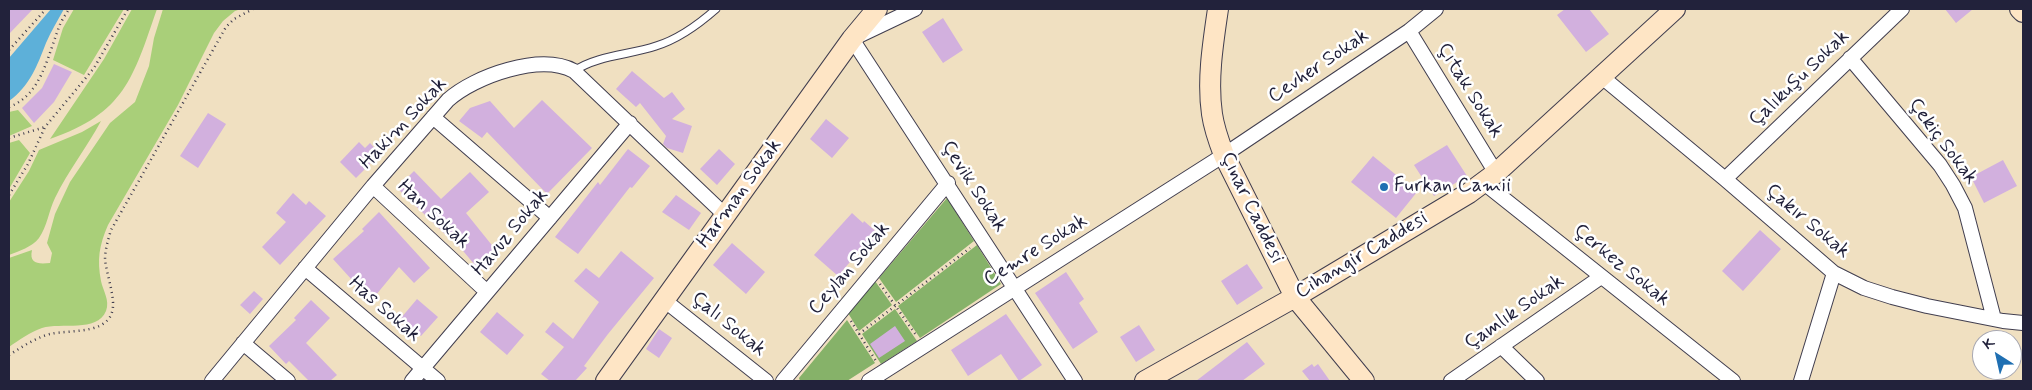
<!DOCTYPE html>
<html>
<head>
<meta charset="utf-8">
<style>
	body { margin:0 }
	#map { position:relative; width:2032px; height:390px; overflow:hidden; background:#f0e0c1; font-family:Mynerve,sans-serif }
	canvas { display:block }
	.frame { position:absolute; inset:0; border:10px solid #22223b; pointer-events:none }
	.north { position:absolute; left:1972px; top:330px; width:50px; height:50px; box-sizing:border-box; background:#fff; border:1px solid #a7a7b1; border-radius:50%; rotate:325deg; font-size:14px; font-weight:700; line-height:20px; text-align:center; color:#22223b }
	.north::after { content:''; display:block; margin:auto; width:18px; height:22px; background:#1f6fb2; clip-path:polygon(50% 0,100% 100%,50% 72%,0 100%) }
</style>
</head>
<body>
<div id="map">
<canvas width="2032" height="390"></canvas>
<div class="frame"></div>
<div class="north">K</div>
</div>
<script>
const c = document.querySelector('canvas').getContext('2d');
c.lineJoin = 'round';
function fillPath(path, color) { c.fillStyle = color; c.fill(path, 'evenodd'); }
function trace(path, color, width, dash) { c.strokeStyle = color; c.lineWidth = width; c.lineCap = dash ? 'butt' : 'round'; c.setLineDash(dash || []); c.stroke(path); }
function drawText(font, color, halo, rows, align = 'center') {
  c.font = font + ' Mynerve,sans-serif'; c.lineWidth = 5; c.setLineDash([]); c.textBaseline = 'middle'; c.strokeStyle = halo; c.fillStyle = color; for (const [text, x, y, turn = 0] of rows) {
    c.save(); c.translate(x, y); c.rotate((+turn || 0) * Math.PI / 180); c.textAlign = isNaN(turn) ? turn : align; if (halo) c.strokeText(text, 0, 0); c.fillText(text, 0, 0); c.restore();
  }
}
fillPath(new Path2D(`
	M74 9H124L84 75 53 60 63 28Z
	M132 9H157C133 78 125 113 50 139L104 59Z
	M163 9H241L235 11 223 21 214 33 178 105 108 225C99 246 97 259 101 281 103 291 110 300 106 311 97 333 61 322 42 328 30 332 19 340 9 347V258L32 250C29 264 38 264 50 263L52 253 47 243 55 214 70 182 110 123 135 102 149 66 154 38Z
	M18 110 32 126 9 136V112Z
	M101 121C87 147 68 171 55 198 49 210 47 227 39 238 32 247 19 251 9 255V202L29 171 39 150 82 132Z
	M19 140 30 153 9 189V143Z`), '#a9cf79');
fillPath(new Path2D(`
	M947 198 974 241 896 302 879 278Z
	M977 245 1001 284 920 338 898 306Z
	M875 281 892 305 859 331 848 313Z
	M895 309 917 341 881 364 862 334Z
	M847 320 875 363 847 381H800L799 378Z`), '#86b269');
fillPath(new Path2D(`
	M51 9H64C58 20 51 31 46 43 37 66 30 86 9 101V58Z`), '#5db0d9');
fillPath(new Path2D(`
	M9 9H33L9 34Z
	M1565 9H1589L1609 34 1586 52 1557 15Z
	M1945 9H1973L1956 23Z
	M943 18 963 50 943 63 922 32Z
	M54 64 72 72 54 102 34 123 22 108 42 88Z
	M632 71 664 98 672 92 685 109 672 119 692 126 683 153 667 148 663 144 666 136 640 103 636 107 616 89Z
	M542 100 592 148 547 194 487 132 482 138 459 121 470 108 490 101 514 128Z
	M208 113 226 124 198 168 180 156Z
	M826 119 849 138 832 158 810 139Z
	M359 142 365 148 370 143 380 154 356 178 340 162Z
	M1447 145 1467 176 1434 196 1414 165Z
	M628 149 650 166 632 188 630 187 578 254 555 237 598 182 600 185Z
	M719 149 735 164 717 185 700 169Z
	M1373 156 1417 192 1396 218 1351 182Z
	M2003 160 2017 186 1984 203 1971 177Z
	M414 171 441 199 470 172 489 192 466 213 499 254 479 270 449 234 447 236 397 188Z
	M293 193 306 205 309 201 326 216 280 265 262 247 286 222 276 213Z
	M676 195 701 213 689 230 662 212Z
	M379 212 430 268 414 283 399 267 371 301 333 259 364 231 362 229Z
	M852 213 863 223 864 221 881 236 865 253 861 249 838 276 814 255Z
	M1760 230 1781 249 1743 291 1722 271Z
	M732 243 765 272 746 294 713 265Z
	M621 251 654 278 608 334 584 366 587 368 575 381H550L541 374 564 347 545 332 553 322 573 339 599 302 574 281 586 268 599 278Z
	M1247 264 1263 288 1237 305 1221 281Z
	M1066 272 1084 299 1079 303 1098 332 1073 349 1035 293Z
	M254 291 263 299 250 314 240 305Z
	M417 299 438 317 421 336 401 318Z
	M311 300 330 318 306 343 337 375 330 381H309L289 361 286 364 269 346 296 320 294 318Z
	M497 312 524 335 507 355 480 332Z
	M1006 314 1042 365 1019 381 1001 354 968 376 951 350Z
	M1139 325 1155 350 1136 362 1120 337Z
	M895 326 905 341 879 358 870 344Z
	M659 329 672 338 659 358 646 349Z
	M1247 342 1265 364 1242 381H1196Z
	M1312 364 1314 367 1318 364 1330 381H1310L1302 371Z`), '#d2b0de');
const lane = new Path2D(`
	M574 71C598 55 630 55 656 46 679 39 699 24 716 9`);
const street = new Path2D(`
	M915 9 852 39 1075 381
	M1409 31 1496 173
	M1850 58 1940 165 1953 185 1965 208 1994 319
	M1602 77 1725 179 1834 273 1864 288 1892 297 1927 306 2003 321 2023 323
	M433 117 550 218
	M1725 179 1902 9
	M1484 183 1733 381
	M373 186 487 292
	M305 268 438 381
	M664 300 766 381
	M243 343 288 381
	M1501 346 1537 381
	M212 381 373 186 448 100C475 76 540 53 574 71L725 215
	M412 381 630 123
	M783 381 948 183
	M869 381 1224 155 1409 31 1436 9
	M1451 381 1601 277
	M1801 381 1834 273`);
const secondary = new Path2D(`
	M1218 9C1213 43 1207 80 1212 114 1214 128 1219 142 1224 155L1295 297 1364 381
	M2020 9 2023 12
	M606 381 852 39 877 9
	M1145 381 1295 297 1469 193 1496 173 1675 9`);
trace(lane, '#413e4f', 9);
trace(street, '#413e4f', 16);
trace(secondary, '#413e4f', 22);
trace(new Path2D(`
	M9 50 46 9
	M9 107C41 95 47 58 58 30 60 22 65 16 69 9
	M9 138 45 127
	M9 195 28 164 45 127 94 68 128 9
	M880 284 916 335
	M851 321 876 361
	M859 334 970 248
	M9 355C22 347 35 338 50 334 72 329 115 336 113 302 112 288 107 274 105 260 105 250 108 240 111 230L226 27 234 19 253 9`), '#413e4f', 2.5, [1, 4]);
trace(lane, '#fff', 7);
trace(street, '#fff', 14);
trace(secondary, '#fee5c5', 20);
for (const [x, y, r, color] of [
	[1384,187,5,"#1f6fb2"]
]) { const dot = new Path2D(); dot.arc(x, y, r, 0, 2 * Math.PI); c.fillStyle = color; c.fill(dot); trace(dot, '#fff', 2); }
drawText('20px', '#22223b', '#fff', [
	["Cevher Sokak",1319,67,-34],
	["Çalıkuşu Sokak",1800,79,-44],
	["Çıtak Sokak",1469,91,58],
	["Hakim Sokak",404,124,-47],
	["Çekiç Sokak",1942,142,53],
	["Çevik Sokak",973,187,57],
	["Harman Sokak",740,194,-54],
	["Çınar Caddesi",1251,208,64],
	["Han Sokak",433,215,43],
	["Çakır Sokak",1807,222,40],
	["Havuz Sokak",511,233,-50],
	["Cemre Sokak",1036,251,-32],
	["Cihangir Caddesi",1362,256,-31],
	["Çerkez Sokak",1621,266,39],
	["Ceylan Sokak",850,269,-50],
	["Has Sokak",384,310,41],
	["Çamlık Sokak",1515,313,-35],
	["Çalı Sokak",728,325,39]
]);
drawText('20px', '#22223b', '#fff', [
	["Furkan Camii",1394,187]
], 'left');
</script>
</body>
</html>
